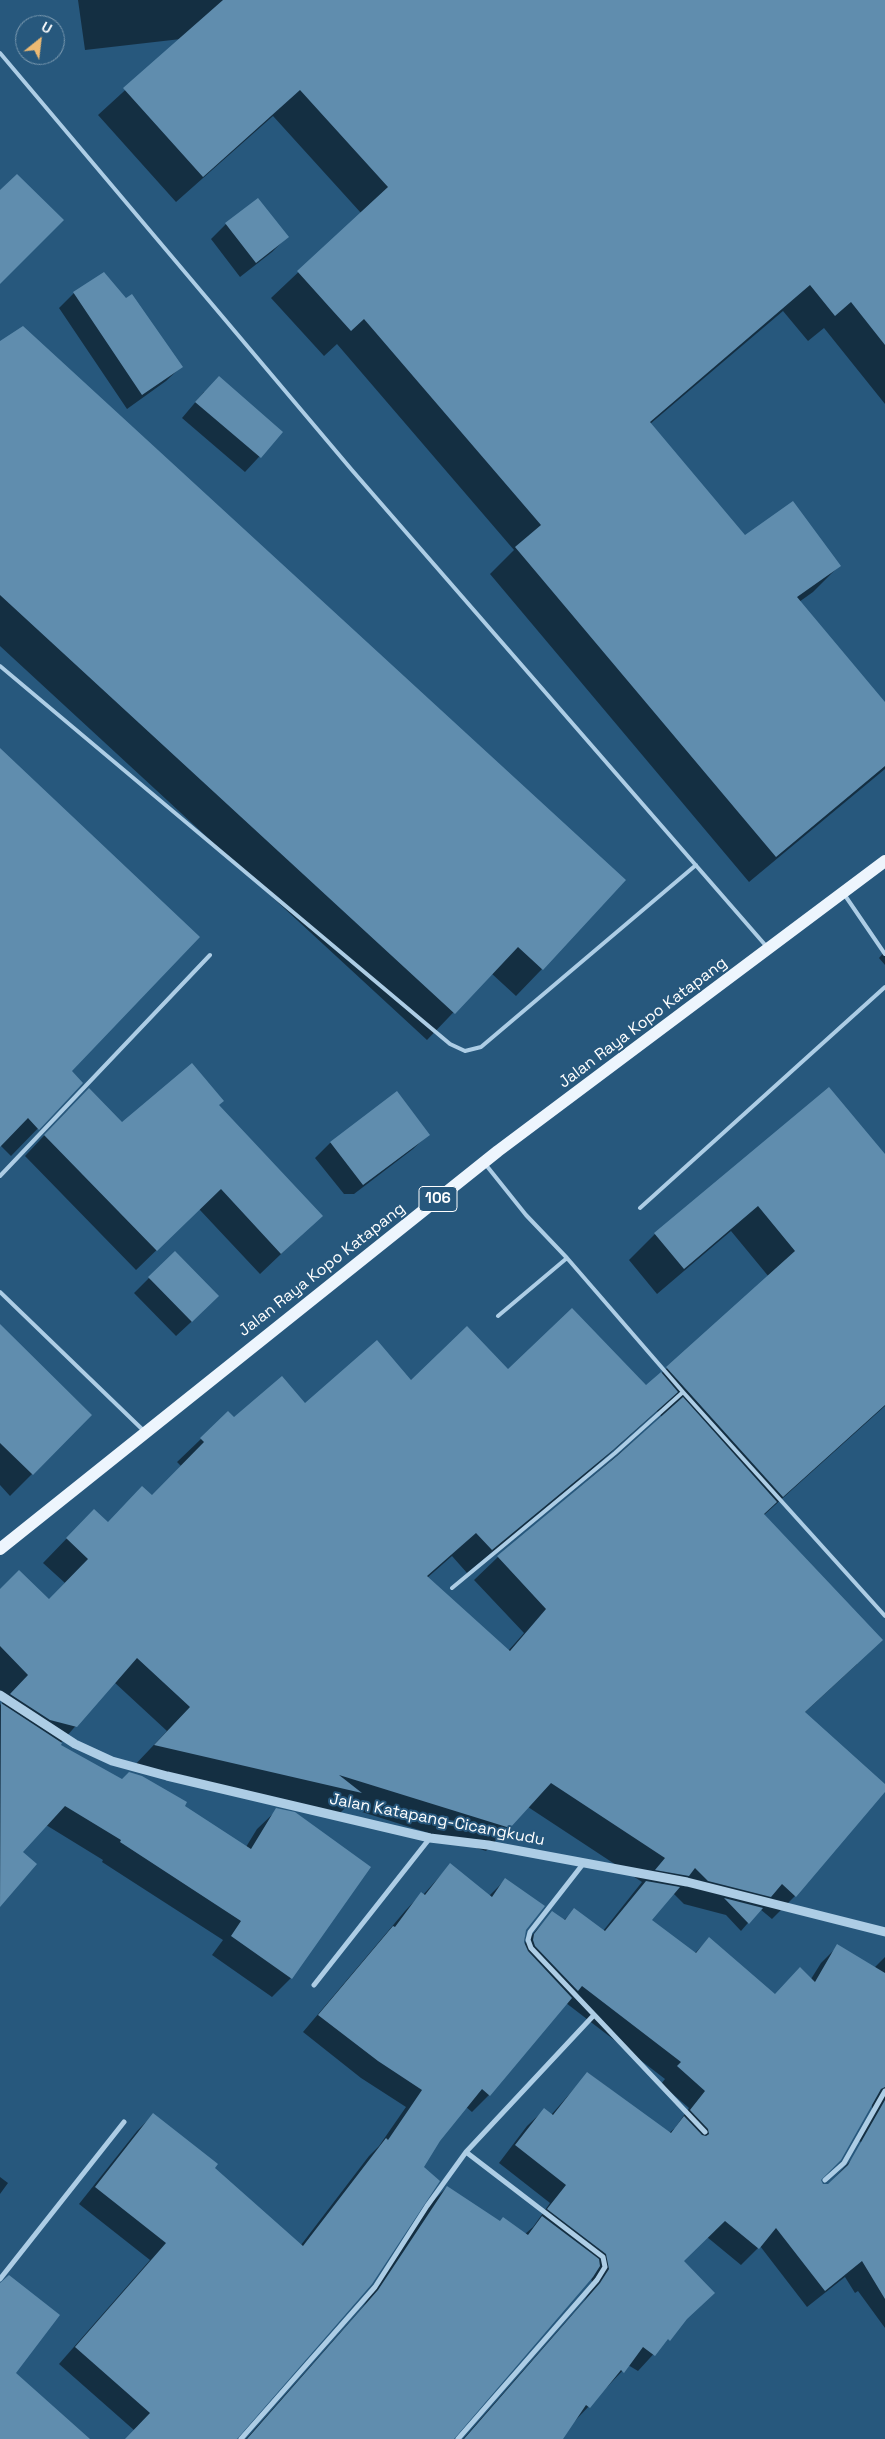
<!DOCTYPE html>
<html>
<head>
<meta charset="utf-8">
<style>
	body { margin:0 }
	#map { position:relative; width:885px; height:2439px; overflow:hidden; background:#27587d; font-family:"Space Grotesk",sans-serif }
	canvas { display:block }
	.north { position:absolute; left:15px; top:15px; width:50px; height:50px; box-sizing:border-box; background:#27587d; border:1px solid #7d9bb1; border-radius:50%; rotate:29deg; font-size:14px; font-weight:700; line-height:20px; text-align:center; color:#fff }
	.north::after { content:''; display:block; margin:auto; width:18px; height:22px; background:#edba73; clip-path:polygon(50% 0,100% 100%,50% 72%,0 100%) }
</style>
</head>
<body>
<div id="map">
<canvas width="885" height="2439"></canvas>
<div class="north">U</div>
</div>
<script>
const c = document.querySelector('canvas').getContext('2d');
c.lineJoin = 'round';
function fillPath(path, color) { c.fillStyle = color; c.fill(path, 'evenodd'); }
function trace(path, color, width, dash) { c.strokeStyle = color; c.lineWidth = width; c.lineCap = dash ? 'butt' : 'round'; c.setLineDash(dash || []); c.stroke(path); }
function drawText(font, color, halo, rows, align = 'center') {
  c.font = font + ' "Space Grotesk",sans-serif'; c.lineWidth = 4; c.setLineDash([]); c.textBaseline = 'middle'; c.strokeStyle = halo; c.fillStyle = color; for (const [text, x, y, turn = 0] of rows) {
    c.save(); c.translate(x, y); c.rotate((+turn || 0) * Math.PI / 180); c.textAlign = isNaN(turn) ? turn : align; if (halo) c.strokeText(text, 0, 0); c.fillText(text, 0, 0); c.restore();
  }
}
fillPath(new Path2D(`
	M78 0H885V404L824 328 808 341 783 311 650 424 745 537 839 566 813 592 799 602 885 704V769L749 882 490 574 514 550 337 344 324 356 271 298 361 213 273 116 176 202 98 115 181 39 85 50Z
	M226 224 287 237 272 252 240 277 211 239Z
	M104 273 181 367 166 381 127 409 59 308 74 293Z
	M0 343 542 969 516 996 491 973 427 1040 0 646Z
	M204 392 282 432 245 472 182 418Z
	M0 749 71 1071 82 1083 11 1156 0 1145Z
	M885 951V965L879 958Z
	M829 1089 885 1156V1406L764 1515 857 1664 804 1713 885 1786V1791L795 1896 772 1919 760 1909 741 1931 726 1915 684 1904 673 1893 650 1921 694 1954 709 1939 775 1995 811 1979 821 1963 838 1946 874 1968 885 1957V2170L857 2138 872 2111V2103L820 2178V2184L828 2185 853 2158 885 2210V2328L858 2291 855 2293 845 2277 807 2307 760 2246 741 2265 707 2237 682 2261V2323L638 2371 628 2365 572 2424 562 2439H463L584 2301 593 2286 591 2278 453 2439H246L362 2308 430 2204 447 2187 499 2222 525 2234 533 2227 550 2203 499 2163 527 2126 544 2110 551 2115 588 2073 669 2133 675 2128 689 2108 661 2084 665 2079 566 2003 489 2095 472 2112 466 2107 439 2140 235 2439H126L135 2431 59 2364 150 2260 79 2204 137 2131 153 2115 301 2245 369 2156 379 2146 406 2107 361 2078 303 2032 405 1911 421 1894 423 1895 450 1865 489 1896 505 1880 525 1929 524 1944 552 1913 563 1921 575 1910 603 1931 642 1882 528 1807 486 1851 346 1807 337 1816 132 1768 167 1731 114 1682 59 1745 122 1781 183 1806 246 1847 257 1829 277 1810 291 1978 272 1997 212 1955 223 1940 102 1862 103 1860 46 1825 21 1852 5 1899 0 1904V1705L6 1699 0 1693V1590L48 1601 65 1583 43 1563 71 1534 108 1523 152 1497 181 1466 177 1462 201 1439 234 1418 411 1382 508 1371 646 1387 769 1277 731 1231 657 1294 629 1260 655 1234ZM657 1411 662 1417 498 1557 474 1580 524 1633 508 1651 427 1578 452 1556 467 1573 587 1474Z
	M396 1093 428 1135 413 1149 354 1194H344L315 1158 330 1143Z
	M217 1105 321 1216 260 1274 199 1209 136 1270 25 1156 68 1110 122 1124Z
	M149 1278 203 1311 176 1336 134 1293Z
	M0 1326 91 1415 10 1496 0 1485Z
	M0 2177 8 2183 0 2194Z`), '#0007');
fillPath(new Path2D(`
	M223 0H885V345L851 302 835 316 810 285 650 422 745 535 793 501 841 566 797 597 885 702V766L776 857 515 547 541 525 364 319 351 331 297 271 388 187 300 90 203 177 123 88Z
	M17 174 64 220 0 284V190Z
	M258 198 289 237 256 263 225 223Z
	M104 272 126 298 132 294 183 367 142 395 73 292Z
	M23 326 626 880 543 970 518 947 455 1014 0 595V341Z
	M219 376 283 432 261 458 195 402Z
	M0 748 200 937 72 1071 83 1083 39 1130 28 1118 0 1147Z
	M192 1063 224 1101 219 1105 323 1216 281 1254 221 1189 157 1251 44 1135 89 1088 122 1122Z
	M829 1087 885 1154V1405L783 1497 666 1367 795 1251 758 1206 684 1269 654 1233Z
	M397 1091 430 1135 363 1185 330 1142Z
	M175 1251 219 1296 192 1322 148 1277Z
	M572 1308 646 1385 661 1372 678 1392 613 1450 492 1550 476 1533 427 1576 510 1651 546 1609 497 1556 617 1456 683 1397 777 1502 764 1514 883 1640 805 1712 885 1784V1792L796 1897 782 1884 771 1897 708 1881 695 1868 689 1876 655 1870 665 1858 551 1783 510 1828 339 1775 362 1793 154 1745 190 1707 137 1658 77 1727 50 1720 10 1694 28 1675 0 1646V1589L19 1570 49 1599 88 1559 66 1538 94 1509 108 1522 142 1486 152 1495 204 1442 200 1438 228 1411 234 1417 282 1376 305 1403 377 1340 411 1380 467 1326 508 1369Z
	M0 1324 92 1415 33 1475 0 1443Z
	M1 1703 62 1743 61 1745 122 1779 129 1772 142 1776 187 1802 185 1806 251 1849 276 1808 295 1812 371 1867 292 1979 231 1936 241 1921 120 1842 121 1840 65 1806 23 1852 37 1864 0 1907Z
	M450 1863 492 1897 505 1878 545 1906 526 1930 524 1942 528 1951 572 1998 490 2096 482 2089 440 2141 424 2167 440 2181 372 2284 237 2439H125L150 2413 75 2347 166 2243 95 2187 153 2113 218 2164 215 2168 303 2246 386 2138 388 2140 422 2090 378 2061 318 2015 393 1926 395 1927 421 1892 425 1895Z
	M646 1881 680 1887 652 1920 696 1953 709 1937 775 1994 800 1967 815 1982 837 1944 885 1973V2087L881 2089 841 2160 821 2180 823 2184H828L848 2165 885 2100V2299L862 2261 825 2291 776 2228 759 2249 725 2221 684 2261 715 2293 687 2319 670 2341 668 2339 655 2356 643 2347 624 2373 621 2370 590 2408 586 2405 563 2439H464L600 2283 609 2269 606 2254 547 2209 566 2185 515 2145 544 2108 553 2115 587 2072 671 2133 684 2116 702 2135 706 2136 709 2134 708 2129 690 2110 705 2091 677 2066 681 2062 582 1986 578 1991 535 1946 533 1940 534 1934 552 1911 565 1920 574 1908 605 1931Z
	M724 1898 763 1908 749 1924Z
	M447 2186 500 2221 503 2217 528 2235 542 2216 599 2259 600 2266 593 2277 454 2439H247L378 2290Z
	M9 2275 60 2315 16 2373 90 2439H0V2283Z`), '#608dae');
trace(new Path2D(`
	M0 53 351 469 767 947
	M0 666 450 1044 465 1051 481 1047 696 865
	M844 894 885 954
	M486 1165 526 1215 567 1258 683 1392 885 1616
	M0 1176 210 955
	M640 1208 885 987
	M0 1292 144 1431
	M498 1316 567 1258
	M452 1588 615 1453 683 1392`), '#adcde5', 4);
trace(new Path2D(`
	M583 1864 530 1932 528 1940 531 1948 705 2132
	M314 1985 430 1838
	M825 2180 844 2163 885 2091
	M0 2279 124 2122
	M241 2439 375 2287 427 2206 466 2152 594 2015
	M458 2439 597 2280 605 2267 603 2257 466 2152`), '#adcde5', 5);
trace(new Path2D(`
	M0 1695 75 1744 112 1761 167 1776 430 1838 488 1845 687 1882 885 1932`), '#adcde5', 9);
trace(new Path2D(`
	M0 1549 498 1151 885 861`), '#edf5fd', 12);
for (const [x, y, w] of [
	[438,1199,38]
]) { const box = new Path2D(); box.roundRect(x - w / 2, y - 12.5, w, 25, 4); c.fillStyle = '#27587d'; c.fill(box); trace(box, '#fff', 1); }
drawText('bold 15px', '#fff', null, [
	["106",438,1199]
]);
drawText('16px', '#fff', '#27587d', [
	["Jalan Raya Kopo Katapang",643,1023,-37],
	["Jalan Raya Kopo Katapang",322,1270,-38],
	["Jalan Katapang-Cicangkudu",437,1820,11]
]);
</script>
</body>
</html>
